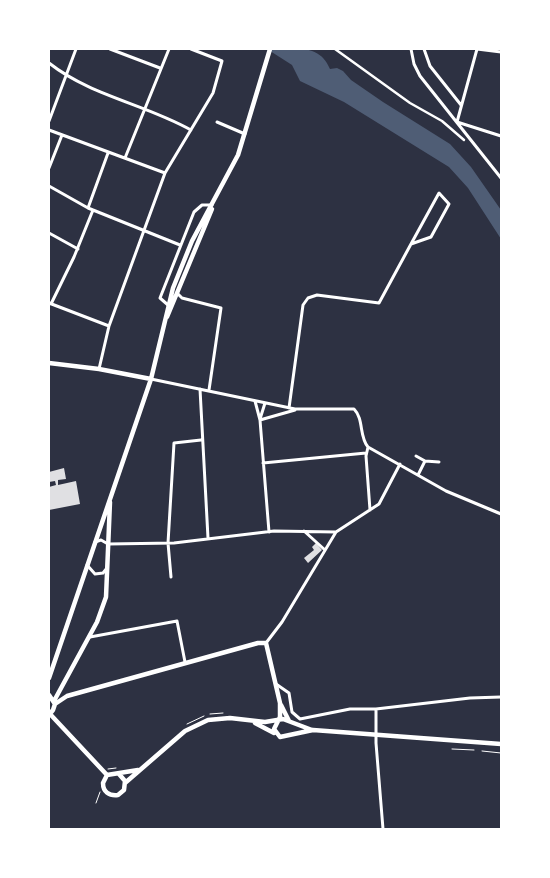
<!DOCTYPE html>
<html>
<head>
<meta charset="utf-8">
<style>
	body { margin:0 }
	#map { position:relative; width:550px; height:878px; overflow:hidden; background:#2d3142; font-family:"Source Sans 3",sans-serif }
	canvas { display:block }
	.frame { position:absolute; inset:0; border:50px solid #fff; pointer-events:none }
</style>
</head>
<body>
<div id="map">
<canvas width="550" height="878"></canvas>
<div class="frame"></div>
</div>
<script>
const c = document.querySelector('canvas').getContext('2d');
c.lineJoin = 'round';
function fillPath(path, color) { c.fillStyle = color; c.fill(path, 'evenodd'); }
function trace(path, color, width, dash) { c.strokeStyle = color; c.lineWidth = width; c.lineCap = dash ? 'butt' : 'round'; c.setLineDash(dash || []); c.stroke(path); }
fillPath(new Path2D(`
	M267 49C292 49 319 42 330 69L337 68 343 71 351 80 383 102 450 144 471 167 501 210V239L468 188 449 167 344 102 300 81 292 65Z`), '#4f5d75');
fillPath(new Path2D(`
	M64 468 66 479 58 480V485L76 481 80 504 49 510V487L56 485 55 481 49 482V472Z
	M316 543 322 550 308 563 304 558 314 550 312 547Z`), '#e0e0e3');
trace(new Path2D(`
	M210 714 223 713
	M187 724 204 716
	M452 749 474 750
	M482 751 501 753
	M108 769 116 768
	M96 803 100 792`), '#fff', 1);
trace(new Path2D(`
	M335 49 410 103 442 121 464 140`), '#fff', 2.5);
trace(new Path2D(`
	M110 49 160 68
	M411 49 414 64 420 76 501 178
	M424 49 430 66 461 105
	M477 49 457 122 501 136
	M477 49 501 52
	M49 63C91 96 145 104 191 130
	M49 121 76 49
	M217 122 245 134
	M49 130 165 173
	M125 158 169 49
	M49 168 62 135
	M49 186 88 208 180 245
	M88 208 108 153
	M49 233 78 249
	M177 293 182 298 221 308 209 390
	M49 303 109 326
	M51 304 74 257 93 210
	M168 305 160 298 194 212 202 205H212
	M99 369 109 326 165 173 213 93 222 61 191 49
	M151 379 295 409H354C364 419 359 437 368 447L446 491 501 514
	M200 389 208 538
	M255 401 260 420 269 532
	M289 408 303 305 308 298 317 295 379 303 411 244 431 237 449 204 439 193 411 244
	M260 419 265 403
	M260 420 295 410
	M368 447 366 456 370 510
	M416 456 425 461 418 475
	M425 461 439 462
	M263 463 366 453
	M304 531 325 550
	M95 542 101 540 108 544 174 543 274 531 336 532
	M87 565 95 574 103 573 107 568
	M171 577 168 543 174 443 201 440
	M90 637 177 621 185 662
	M266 643 282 622 336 532 379 504 400 464
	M276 684 289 693 292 712 300 719 350 709H376L470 698 501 697
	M376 709V743L383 829`), '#fff', 3);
trace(new Path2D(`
	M167 317 212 209
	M49 363 99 369 151 379
	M49 678 151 379 173 288 192 241 238 155 270 49
	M49 695 55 704 53 710 49 715
	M54 701 97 622 106 597 110 502
	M55 704 67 696 258 643H266L280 703V717L274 729 280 737 313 730 501 744
	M281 705 289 721
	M50 714 107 775
	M255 723 274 733
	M119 774 125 781 124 790 118 795C109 796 103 792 103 783L107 775 138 770
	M125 783 185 731 208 720 230 718 265 722 283 719 312 730`), '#fff', 4.5);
</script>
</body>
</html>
